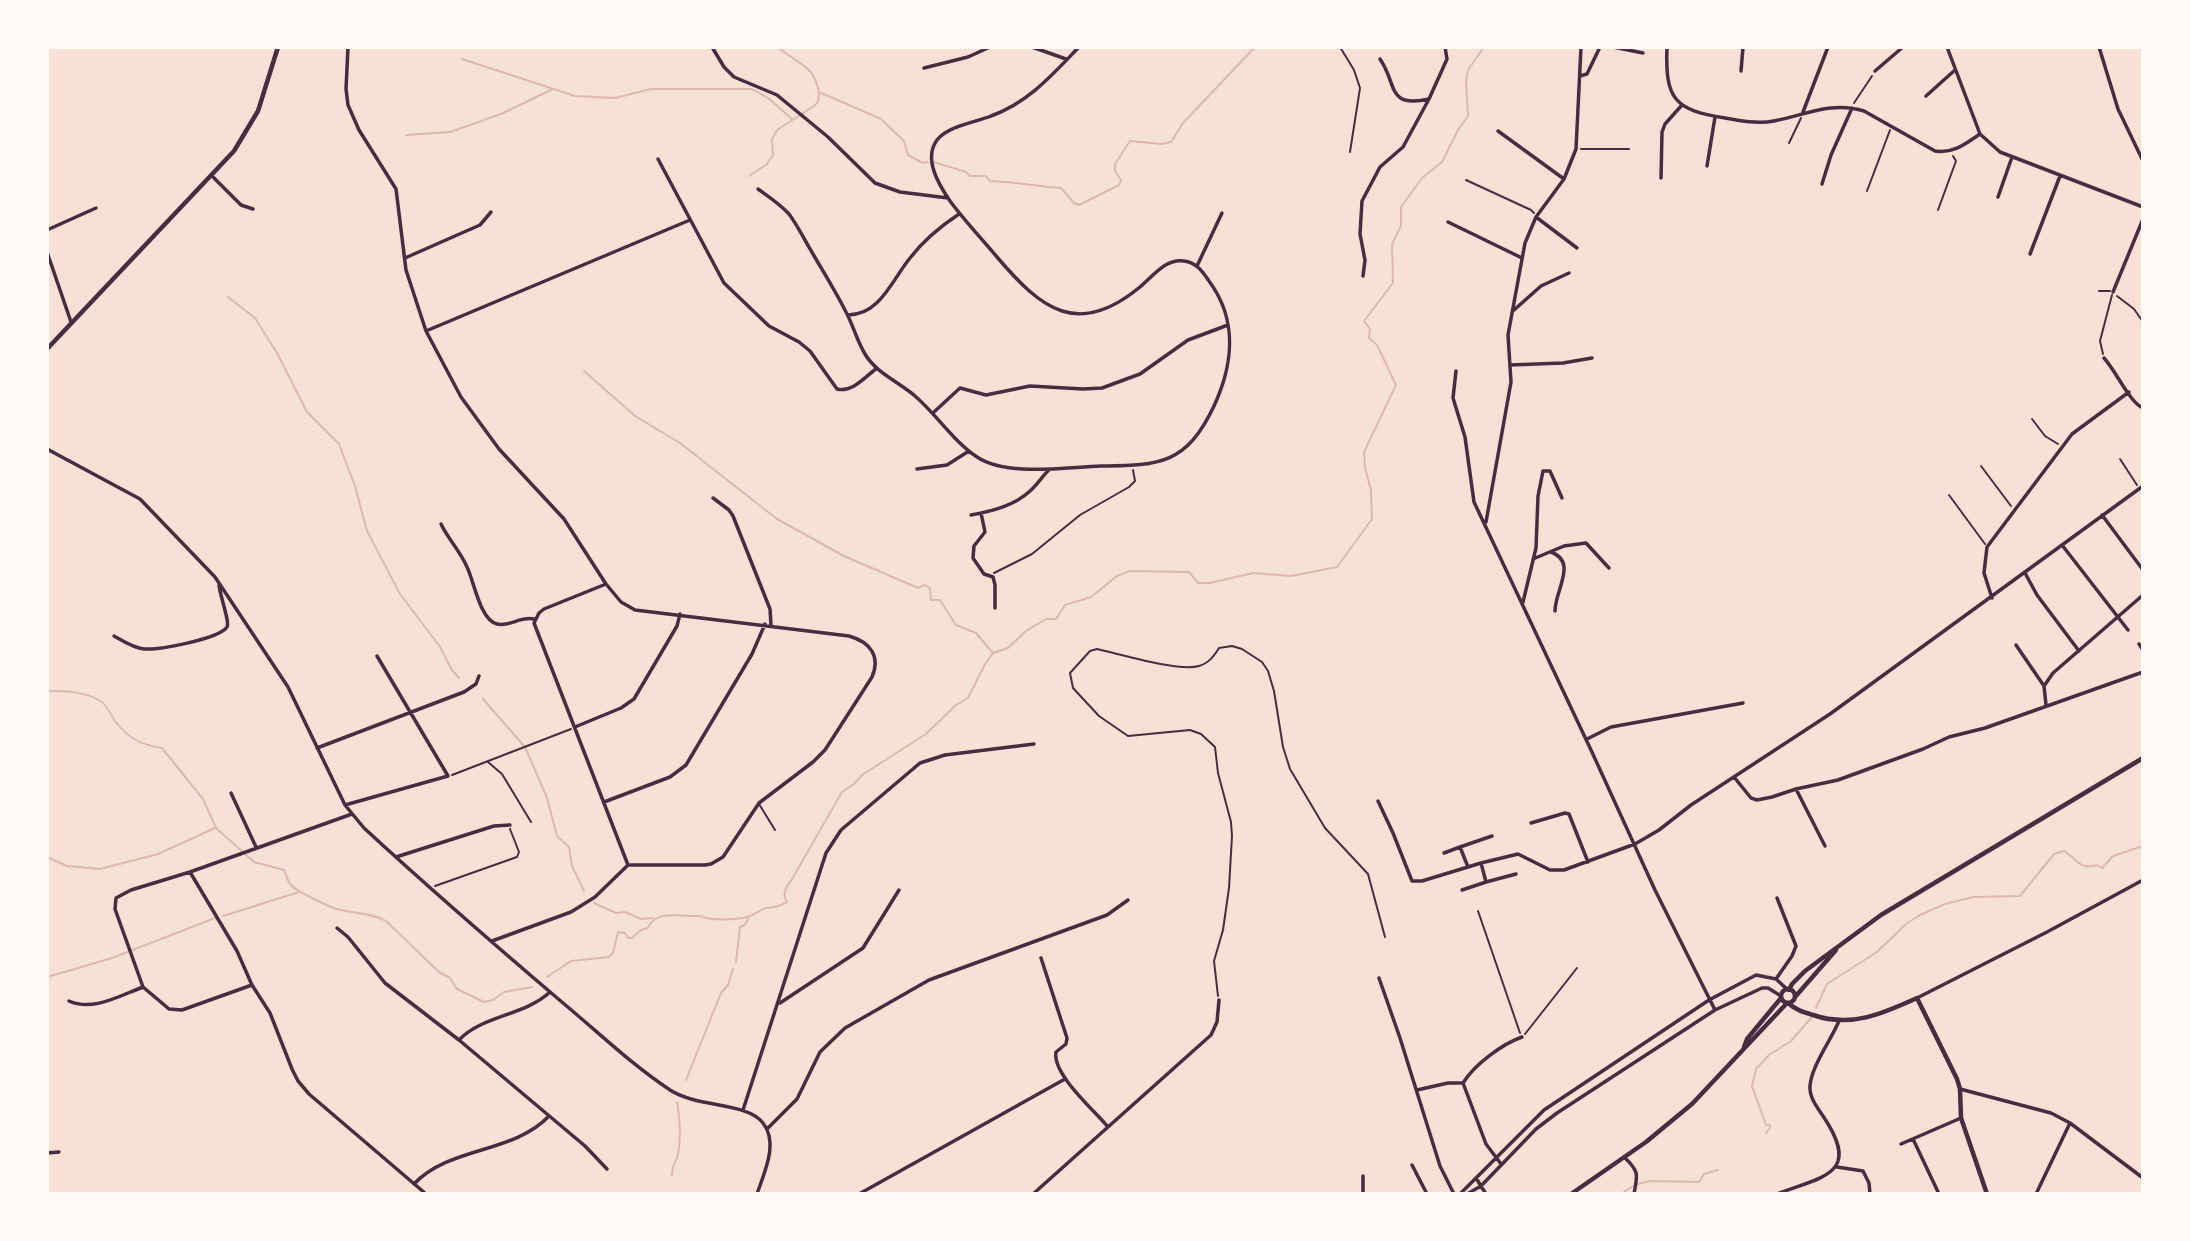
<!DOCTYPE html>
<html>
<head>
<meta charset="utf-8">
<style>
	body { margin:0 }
	#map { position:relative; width:2190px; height:1241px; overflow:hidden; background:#f7e1d7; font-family:"Noto Sans",sans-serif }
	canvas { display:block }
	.frame { position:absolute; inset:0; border:49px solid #fffaf5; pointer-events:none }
</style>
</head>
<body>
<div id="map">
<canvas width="2190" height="1241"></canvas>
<div class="frame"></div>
</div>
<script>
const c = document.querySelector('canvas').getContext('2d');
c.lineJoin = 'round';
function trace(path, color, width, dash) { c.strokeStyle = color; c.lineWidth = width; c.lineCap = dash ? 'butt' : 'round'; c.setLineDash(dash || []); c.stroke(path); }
trace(new Path2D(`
	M778 47C799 66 812 62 819 92L881 119 904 141 908 155 923 163 928 162
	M462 59 575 96 615 98 651 89H752L768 98 792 119
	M406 135 450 132 501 114 553 89
	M934 162 966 172 970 176H986L990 181C1015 182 1037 186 1061 188L1074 203 1079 205 1119 185 1121 180 1115 171V164L1130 141 1162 144 1171 142 1183 123 1255 47
	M749 176 767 164 773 155 772 139 777 130 814 106 818 102 819 93
	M228 297 255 318 277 353 307 412 339 444 355 486 367 531 400 594 440 647 452 670 459 678
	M584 371 635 416 680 443 777 519 844 556 918 588 925 585 930 588 931 600H940L956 625 976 633 992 652
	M47 691C65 691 86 691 102 702 107 706 111 715 115 721 128 738 141 745 162 748L203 799 216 828 254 862 284 870C286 875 288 882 291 885 296 891 329 907 337 909 354 914 370 912 386 921L439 972 450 978 457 989 484 1002 493 1000 504 992 532 987
	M483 699 525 747 547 798 557 836 569 847 572 866 584 891
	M47 857 67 866 100 869 158 854 215 828
	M594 903 616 913 625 912 641 919 652 918
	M223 916 299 892
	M736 962 740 927 745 925 749 917
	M47 977 112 958 215 918
	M547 977 571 961 609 957 613 953 618 932 625 933 628 938H632L641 930 648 928C655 909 682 917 700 916 711 921 738 920 750 916 756 914 761 909 766 908 775 907 778 907 787 902 782 893 785 888 791 881L842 792 854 784 862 775 926 734 956 705 968 698 985 664 993 653 1008 648 1026 631 1046 619H1056L1065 605 1091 597 1117 576 1130 571 1189 572 1198 583H1210L1253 573 1291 576 1337 567 1372 519 1371 490 1365 468 1364 452 1396 385 1377 345 1369 338 1370 329 1364 321 1393 283 1392 244 1401 226V207L1422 178 1442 162 1458 130 1468 116 1466 80 1468 70 1484 47
	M1816 1008 1827 984 1877 952 1906 924 1920 915 1945 904 1973 897 2020 896 2054 854 2064 851C2076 858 2080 871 2097 865L2102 868 2113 856 2143 846
	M686 1080 721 993 728 985 733 969
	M1766 1133 1770 1128V1125H1766L1752 1086 1756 1069 1769 1055 1791 1041 1812 1017
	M672 1176C672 1163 676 1164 678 1154 681 1139 680 1117 677 1102
	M1638 1184 1649 1181 1699 1182 1704 1174 1718 1170
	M1621 1194 1633 1186`), '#dcb8b0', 2);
trace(new Path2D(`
	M1340 47 1354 70 1360 88 1350 152
	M1854 103 1872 76
	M1789 143 1801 118
	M1581 149H1629
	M1466 180 1531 210 1534 213
	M1867 191 1890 130
	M1938 210 1956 161 1953 156
	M2099 291H2110
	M2117 296 2134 309 2143 322
	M2103 354 2100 341 2112 295
	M2032 419 2045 436 2058 444
	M2120 459 2137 485
	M1981 466 2011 506
	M1949 495 1985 544
	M994 573 1032 554 1080 515 1129 487 1135 481 1133 470
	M488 762 502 774 531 822
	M452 775 571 729
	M435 886 517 857 519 852 510 829
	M1478 911 1520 1033
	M1218 996 1214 961 1223 930 1229 888 1232 836 1231 822 1218 773 1215 747 1201 734 1190 730 1128 736 1099 716 1073 688 1070 673 1090 651 1097 649C1120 654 1179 672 1199 666 1209 663 1214 656 1219 648L1232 646 1242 649 1262 662 1268 671 1274 691 1283 747 1290 769 1325 828 1368 874 1385 937
	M1525 1034 1577 968`), '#4a2c40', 2);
trace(new Path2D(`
	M759 804 775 830`), '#4a2c40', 2);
trace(new Path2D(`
	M348 47 346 89 348 105 359 130 396 189 406 270 426 331 461 397 499 449 564 519 606 584 621 602 635 610 849 636C870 642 881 656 872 677L825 750 813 762 759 803 723 857 711 864 705 865H628L595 897 571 912 492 941
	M712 47 724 67 734 77 777 95 828 137 875 183 900 192 948 198
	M1032 47 1066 59
	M1613 47 1643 53
	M1667 47C1665 99 1674 110 1725 118 1741 121 1758 124 1774 121 1806 115 1831 101 1864 111L1935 151C1953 154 1965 144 1980 134
	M1947 47 1980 134 2000 152 2143 207
	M2099 47 2118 109 2143 161
	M1380 59C1398 85 1386 108 1429 99
	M924 68 968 57 990 47
	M1741 71 1743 47
	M1875 71 1903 47
	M1580 76 1587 74 1600 47
	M1926 96 1955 70
	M1803 112 1828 47
	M1498 131 1564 179
	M658 159 724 283 769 326 799 342 810 351 837 389C852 393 865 377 877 368
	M1707 166 1715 117
	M212 176 241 205 253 209
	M1661 178 1662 132 1665 124 1682 105
	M1822 184 1831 155 1852 108
	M758 189C769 197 780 204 789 214 798 226 805 241 813 254 824 273 836 292 846 312 853 325 857 341 865 354 876 373 899 382 915 396 937 415 953 441 977 457 1007 477 1066 467 1101 466 1160 465 1186 465 1214 406 1233 365 1238 320 1209 281 1203 272 1196 262 1184 261 1166 258 1153 276 1140 287 1078 338 1042 310 997 257 981 238 964 220 950 201 939 185 923 159 937 140 948 126 976 122 991 116 1029 102 1052 75 1079 47
	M1998 197 2012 157
	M1536 217 1577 248
	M1448 222 1522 258
	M47 230 96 208
	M47 252 71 322
	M2030 254 2060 176
	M405 258 480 225 491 212
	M1197 266 1222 213
	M1363 276 1365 260 1360 234 1362 201 1380 167 1403 147 1429 99 1447 59 1445 47
	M2113 292 2143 219
	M1514 310 1541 286 1569 273
	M848 315C880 315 892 280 910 258 923 241 941 226 959 214
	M426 331 690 220
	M2104 358C2116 371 2130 403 2143 408
	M1510 365 1563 363 1592 358
	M1456 371 1453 398 1465 437 1474 502 1591 750 1655 890 1715 1010
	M934 412 960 388 986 395 1030 386 1083 389 1102 388 1140 374 1188 340 1228 325
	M47 449 140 499 215 577 288 687 345 805 364 828C429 888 496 946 563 1003 598 1032 632 1065 670 1090 698 1108 747 1102 763 1123 779 1143 764 1173 757 1194
	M917 469 947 465 969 451
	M713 498 729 510 733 516 770 609 771 625
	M981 513 985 532 974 546 973 558 984 574 993 577 995 585V608
	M971 515C992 511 1014 506 1030 491 1038 484 1043 475 1050 469
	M2102 515 2143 570
	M1486 522 1511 382 1508 335 1525 243 1536 217 1564 179 1576 149 1581 47
	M441 524C448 539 461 552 467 567 474 581 480 620 497 624 510 627 520 616 534 619
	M2062 545 2128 630
	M1551 552C1578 562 1555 590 1555 611
	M1533 559 1564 546 1586 543 1609 568
	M2025 573 2037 595 2079 651
	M606 584 544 609 539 613 534 623 628 865
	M1992 598 1984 573 1987 547 2072 434 2129 392
	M1523 602 1536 548 1538 496 1543 471H1550L1562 498
	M114 636C123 641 133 648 144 649 159 650 219 639 227 627 230 622 220 596 219 585
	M2139 644 2143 650
	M2016 645 2044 686
	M2046 705 2044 686 2053 673 2143 595
	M575 727 621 708 634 699 677 626 680 614
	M1587 739 1611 727 1743 703
	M317 748 464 692 476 684 479 676
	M1734 777 1751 798 1757 800 1772 797 1796 789 1838 780 1923 749 1949 737 1985 728 2143 672
	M1796 789 1825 846
	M231 793 256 847
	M1378 801 1393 833 1412 881H1422L1481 863
	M604 802 670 777 686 765 752 654 765 624
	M345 805 448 776 377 656
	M1531 823 1565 813 1569 814 1588 862
	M1444 853 1460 847
	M396 857 494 826 510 825
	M1468 867 1460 847 1492 836
	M190 872 237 951 252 985 270 1013 292 1069 298 1081 309 1094 426 1194
	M1516 874 1486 882 1481 863 1518 854 1550 870H1564L1635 844 1659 830 1691 805 1830 714 2143 486
	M1462 890 1486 882
	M337 928 348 937 385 983 459 1040 585 1146 607 1169
	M1041 958 1067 1038 1066 1044 1056 1052C1052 1074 1094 1110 1108 1127
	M1379 978 1400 1038 1440 1166 1454 1194
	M1776 979 1792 956 1796 946 1777 898
	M252 985 182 1010 169 1009 143 987 115 909 116 898 131 890 190 872 352 814
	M1917 998 2047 932 2143 880
	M69 1001C93 1012 121 995 143 987
	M780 1003 863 948 899 890
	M459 1040C483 1015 524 1016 550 992
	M1960 1089 2051 1113 2070 1123 2143 1178
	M1417 1090 1448 1083H1463
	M743 1110 826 853 841 830 920 763 945 755 1034 744
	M767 1129 797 1099 820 1052 845 1028 929 980 1107 915 1128 900
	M1913 1139 1939 1194
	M1901 1144 1961 1118
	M47 1153 59 1152
	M1624 1157C1639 1171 1638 1174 1634 1194
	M1501 1164 1486 1144 1463 1083C1474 1065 1502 1044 1522 1037
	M1412 1165 1427 1194
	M1837 1167 1863 1171 1869 1183 1870 1194
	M1363 1176V1194
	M1476 1178 1486 1194
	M414 1184C450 1146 513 1154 549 1116
	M859 1194 1065 1079
	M1033 1194 1211 1035 1217 1022 1219 1000
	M1460 1194 1544 1110 1709 1000 1756 975 1776 979 1788 990
	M1467 1194 1481 1186 1536 1129 1557 1113 1715 1010 1762 988H1768L1781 996
	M1777 1194C1824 1176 1862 1174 1823 1116 1817 1107 1809 1097 1810 1086 1811 1067 1831 1040 1839 1021
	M2036 1194 2070 1123`), '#4a2c40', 3.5);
trace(new Path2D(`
	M47 349 234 151 258 111 278 47
	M1781 996a7 7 0 1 1 14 0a7 7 0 1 1-14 0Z
	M1789 990 1792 984 1805 971 1881 915 2143 758
	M1795 997 1836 950
	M1788 1003C1796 1010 1803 1012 1813 1015 1851 1028 1882 1014 1917 998L1957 1079 1960 1089 1961 1118 1987 1194
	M1744 1047 1747 1039 1781 998
	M1571 1194 1646 1142 1692 1104 1787 1003`), '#4a2c40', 4.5);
</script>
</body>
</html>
